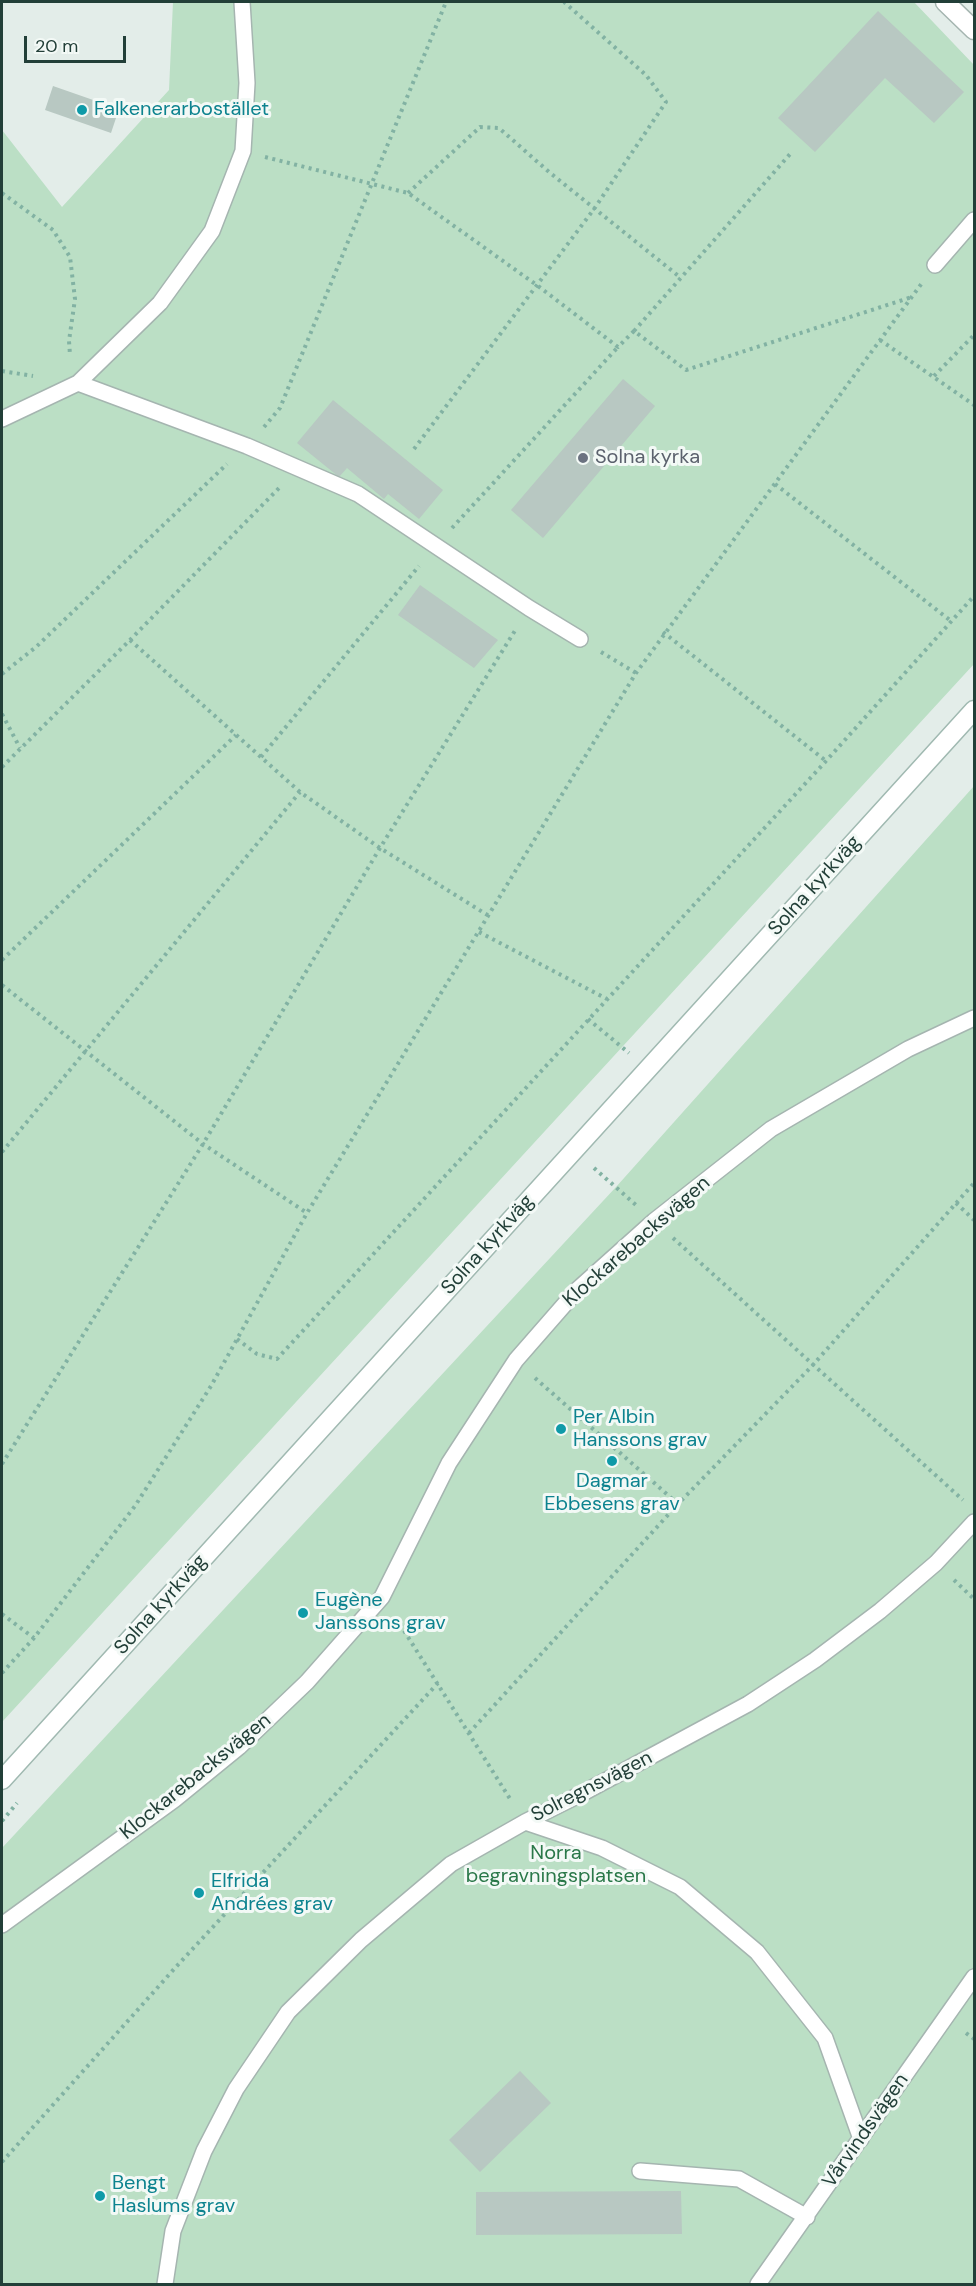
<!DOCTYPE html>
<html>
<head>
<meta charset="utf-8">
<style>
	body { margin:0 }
	#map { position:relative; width:976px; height:2286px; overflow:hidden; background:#e3ede9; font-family:"DM Sans",sans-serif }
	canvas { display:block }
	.frame { position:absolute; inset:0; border:3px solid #223f38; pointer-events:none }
	.scale { position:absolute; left:24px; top:36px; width:102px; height:27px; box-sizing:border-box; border:3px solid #223f38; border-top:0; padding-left:8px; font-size:18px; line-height:21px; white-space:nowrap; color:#223f38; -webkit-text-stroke:4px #f3f9f6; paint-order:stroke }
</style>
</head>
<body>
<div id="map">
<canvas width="976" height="2286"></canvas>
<div class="frame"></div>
<div class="scale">20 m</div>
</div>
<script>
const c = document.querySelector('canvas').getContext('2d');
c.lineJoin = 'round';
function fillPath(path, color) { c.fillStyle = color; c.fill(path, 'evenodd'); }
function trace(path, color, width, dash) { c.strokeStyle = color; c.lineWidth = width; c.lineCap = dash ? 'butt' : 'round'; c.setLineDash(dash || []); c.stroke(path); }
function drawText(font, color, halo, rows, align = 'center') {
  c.font = font + ' "DM Sans",sans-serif'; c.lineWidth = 6; c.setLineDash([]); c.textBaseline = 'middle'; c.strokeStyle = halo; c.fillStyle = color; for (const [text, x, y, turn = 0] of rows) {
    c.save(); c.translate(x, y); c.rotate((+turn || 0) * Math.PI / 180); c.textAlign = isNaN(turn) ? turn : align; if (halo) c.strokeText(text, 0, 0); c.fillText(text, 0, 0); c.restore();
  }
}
fillPath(new Path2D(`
	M173 2H914L974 65V664L2 1722V130L62 207 169 90Z
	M974 786V2284H2V1848L616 1187Z`), '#bbdfc5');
fillPath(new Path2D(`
	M878 11 964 92 934 123 885 78 815 152 778 118Z
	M53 86 119 109 111 133 45 110Z
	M623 379 655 406 543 538 511 510Z
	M333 400 443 490 419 519 388 494 384 499 347 468 339 477 297 443Z
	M420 585 498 640 474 668 398 615Z
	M520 2071 551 2103 480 2172 449 2140Z
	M681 2191 682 2234 476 2235V2192Z`), '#b8c8c2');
const lane = new Path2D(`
	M935 265 974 220
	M78 383 247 446 358 494 529 608 580 639
	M2 419 78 383 160 303 212 231 243 151 247 83 242 2
	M525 1822 602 1848 680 1887 757 1952 825 2038 861 2139
	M2 1925 174 1800 239 1747 307 1682 382 1597 449 1463 516 1360 578 1289 654 1221 771 1129 908 1049 974 1018
	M640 2171 739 2179 807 2217
	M165 2284 173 2231 204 2151 236 2089 288 2012 361 1940 451 1864 525 1822 581 1794 748 1704 815 1660 880 1611 936 1563 974 1522
	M758 2284 974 1977`);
const street = new Path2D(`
	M945 2 974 30`);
const secondary = new Path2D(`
	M2 1780 974 710`);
trace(lane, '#a5b5b0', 18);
trace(street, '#a5b5b0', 21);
trace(secondary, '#a0b9b1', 21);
trace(new Path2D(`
	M265 157 408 193 538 286 618 347 634 331 686 370 912 297
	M2 193 53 230 70 257 75 299 69 341 70 355
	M408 193 480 127 499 128 549 172 681 278
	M634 331 791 153
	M880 340 974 405
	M2 371 33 376
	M934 376 974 335
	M264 427 280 408 446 2
	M414 449 594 209 666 102 646 75 564 2
	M775 484 951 621
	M452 528 618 347
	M663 632 826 761
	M130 640 300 792 380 848 489 916
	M601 652 636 673
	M2 674 36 647 227 464
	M2 714 20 748
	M261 757 419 566
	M2 767 130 640 281 486
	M479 932 607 999
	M2 960 236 735
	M2 985 203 1144 307 1213
	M588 1019 629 1053
	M2 1152 300 792
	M594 1168 636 1205
	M956 1203 974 1220
	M673 1238 963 1500
	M237 1339 257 1354 277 1359 826 761 974 596
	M535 1378 678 1504
	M2 1464 203 1144 380 848 516 629
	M954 1580 974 1599
	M2 1614 34 1638
	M396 1618 512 1802
	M2 1673 34 1638 135 1506 211 1386 307 1213 636 673 922 283
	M469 1733 678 1504 812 1366 974 1183
	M2 1821 17 1803
	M966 2033 974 2039
	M2 2162 175 1968 438 1683`), '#82b2a3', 4, [3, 4.5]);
trace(lane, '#fff', 15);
trace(street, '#fff', 18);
trace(secondary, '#fff', 18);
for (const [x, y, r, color] of [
	[82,110,6,"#0f9aa8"],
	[583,458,6,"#6b7280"],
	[561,1429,6,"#0f9aa8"],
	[612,1461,6,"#0f9aa8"],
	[303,1613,6,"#0f9aa8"],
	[199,1893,6,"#0f9aa8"],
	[100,2196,6,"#0f9aa8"]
]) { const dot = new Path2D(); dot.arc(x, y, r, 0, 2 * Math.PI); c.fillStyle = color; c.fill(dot); trace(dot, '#f3f9f6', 2); }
drawText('20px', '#0d838f', '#f3f9f6', [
	["Falkenerarbostället",94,110],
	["Per Albin",573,1418],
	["Hanssons grav",573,1441],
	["Dagmar",612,1482,"center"],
	["Ebbesens grav",612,1505,"center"],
	["Eugène",315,1601],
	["Janssons grav",315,1624],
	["Elfrida",211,1882],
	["Andrées grav",211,1905],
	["Bengt",112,2184],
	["Haslums grav",112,2207]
], 'left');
drawText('20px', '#5b616d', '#f3f9f6', [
	["Solna kyrka",595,458]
], 'left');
drawText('20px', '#223f38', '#f3f9f6', [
	["Solna kyrkväg",815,886,-48],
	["Klockarebacksvägen",637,1242,-41],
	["Solna kyrkväg",488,1245,-48],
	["Solna kyrkväg",161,1605,-48],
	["Klockarebacksvägen",196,1777,-39],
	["Solregnsvägen",592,1787,-27],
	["Vårvindsvägen",866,2131,-55]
]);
drawText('20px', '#2a7849', '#f3f9f6', [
	["Norra",556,1854],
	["begravningsplatsen",556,1877]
]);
</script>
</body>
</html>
